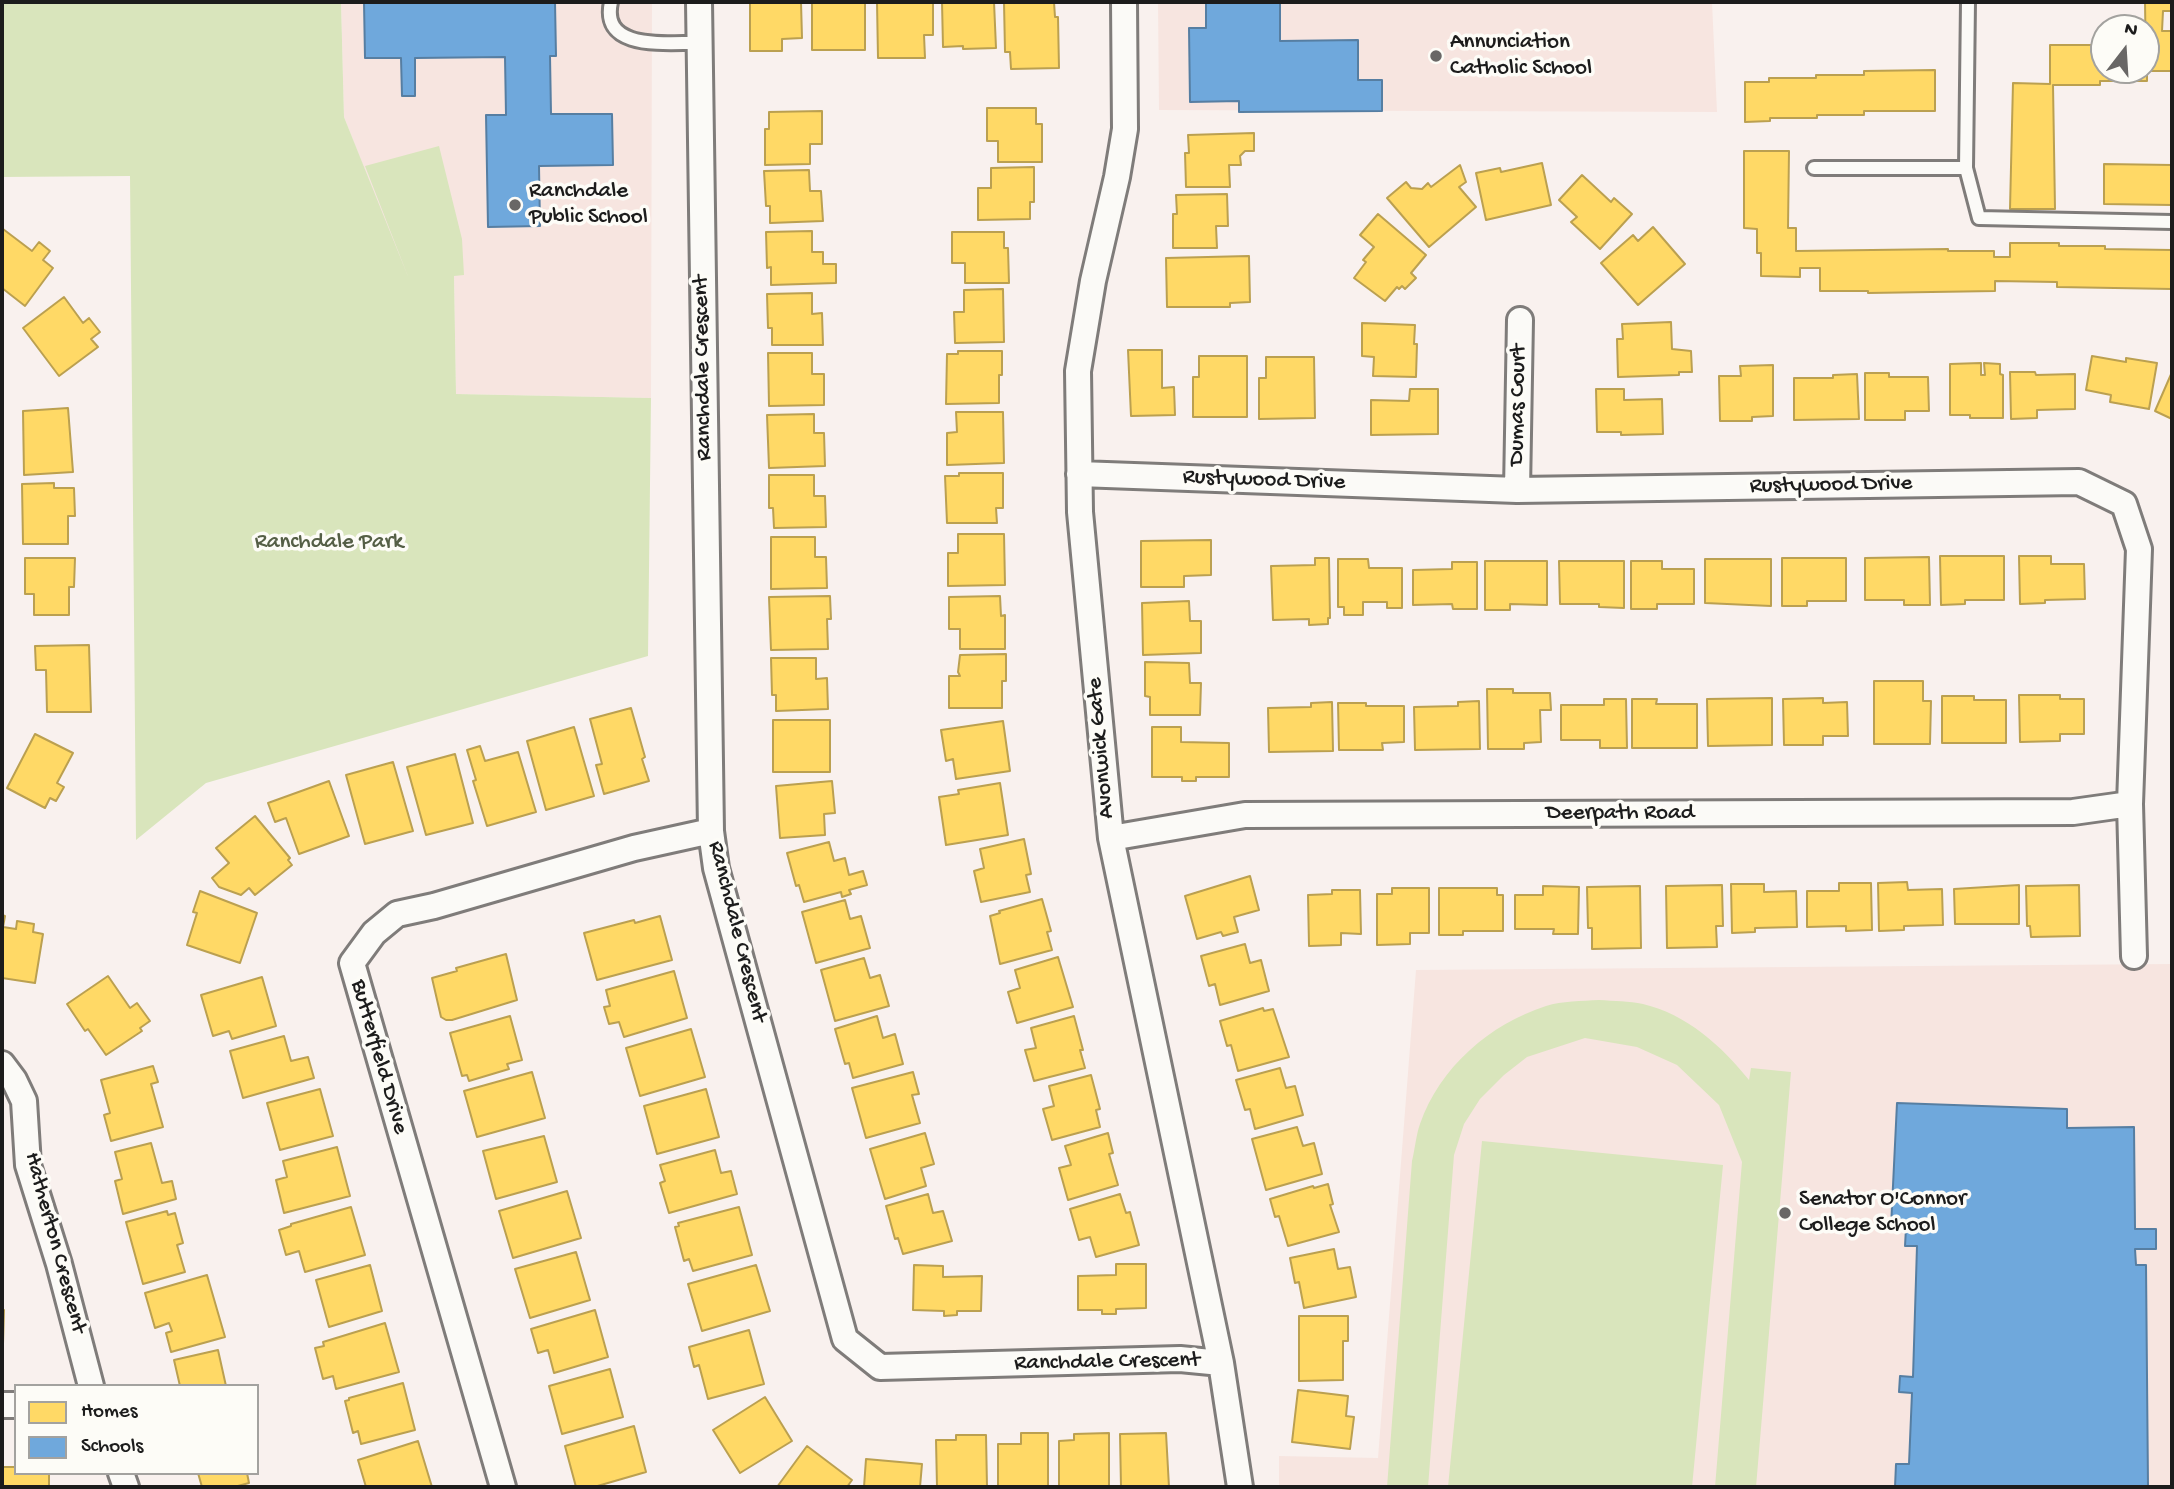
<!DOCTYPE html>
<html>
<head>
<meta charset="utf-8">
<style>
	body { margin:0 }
	#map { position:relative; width:2174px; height:1489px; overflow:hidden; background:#f9f1ee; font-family:"Gochi Hand",sans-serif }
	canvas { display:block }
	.frame { position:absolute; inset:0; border:4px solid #1c1c1c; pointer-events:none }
	.legend { position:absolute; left:14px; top:1384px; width:245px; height:91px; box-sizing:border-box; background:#fdfcf7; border:2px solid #a3a29f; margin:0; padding:9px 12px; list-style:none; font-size:21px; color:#1c1c1c }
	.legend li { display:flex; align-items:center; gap:14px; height:35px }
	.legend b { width:35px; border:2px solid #a3a29f }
	.north { position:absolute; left:2090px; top:14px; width:70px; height:70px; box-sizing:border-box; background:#fdfcf7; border:2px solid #a3a29f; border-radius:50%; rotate:17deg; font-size:19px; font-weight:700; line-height:28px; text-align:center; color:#1c1c1c }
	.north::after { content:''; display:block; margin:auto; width:24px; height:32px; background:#696766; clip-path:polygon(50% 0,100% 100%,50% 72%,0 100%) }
</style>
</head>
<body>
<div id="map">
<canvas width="2174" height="1489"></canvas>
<div class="frame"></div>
<ul class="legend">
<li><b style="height:19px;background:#ffd966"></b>Homes</li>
<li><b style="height:19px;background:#6fa8dc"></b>Schools</li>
</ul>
<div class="north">N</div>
</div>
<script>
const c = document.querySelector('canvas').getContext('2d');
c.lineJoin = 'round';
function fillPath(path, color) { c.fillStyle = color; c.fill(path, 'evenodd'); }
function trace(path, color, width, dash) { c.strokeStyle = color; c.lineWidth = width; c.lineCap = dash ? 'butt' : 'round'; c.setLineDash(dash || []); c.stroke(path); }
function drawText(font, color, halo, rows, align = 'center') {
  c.font = font + ' "Gochi Hand",sans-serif'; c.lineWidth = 7; c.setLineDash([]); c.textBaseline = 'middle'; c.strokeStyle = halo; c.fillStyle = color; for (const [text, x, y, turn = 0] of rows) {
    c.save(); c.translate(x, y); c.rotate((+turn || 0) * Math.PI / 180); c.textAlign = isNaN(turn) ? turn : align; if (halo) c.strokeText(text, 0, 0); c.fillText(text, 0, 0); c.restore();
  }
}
fillPath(new Path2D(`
	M341 2H652L651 398 456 394 454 277 408 279 344 117Z
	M1158 2H1712L1717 112 1159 110Z
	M2172 964V1487H1279V1456L1378 1458 1416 970Z`), '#f7e5e0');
fillPath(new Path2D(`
	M2 2H341L344 117 409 279 365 166 439 146 462 239 464 275 454 276 456 394 651 398 648 656 206 783 136 840 130 176 2 177Z
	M1599 1000C1614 1001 1629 1001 1643 1004 1686 1014 1722 1046 1749 1080L1751 1068 1791 1072 1756 1487H1715L1742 1162 1719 1105 1677 1065 1637 1047 1585 1038 1527 1057 1504 1075 1480 1099 1464 1124 1454 1155 1428 1487H1387L1412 1161C1415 1149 1416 1135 1420 1124 1440 1067 1490 1024 1546 1006 1562 1001 1582 1001 1599 1000Z
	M1482 1141 1723 1165 1692 1487H1448Z`), '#d9e5bc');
const homes = new Path2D(`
	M750 2H801L802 38 782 39V51H750Z
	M812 2H865V50H812Z
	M877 2H933V35H924L925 58H878Z
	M942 2H994L996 48 963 49V46L943 47Z
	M1004 2H1054L1055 17H1058L1059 68 1011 69 1010 52H1005Z
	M2145 2H2171V11H2163L2162 31H2171V71H2147V81H2100V85H2053L2055 209H2010L2013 83 2050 84V45H2099V42H2104V70H2146Z
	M1935 70V111H1864V115H1817V118H1770V121L1745 122V82H1769V78H1816V75H1864V71Z
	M987 108H1036V124H1042V162H998V141H987Z
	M822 111V144H810V164L765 165V129H769V112Z
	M1254 133V151H1245L1240 156 1241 165H1229L1230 187H1186L1185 153H1189L1188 135Z
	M1744 151H1789L1788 228H1796V251L1948 249V251H1994V257H2010V243H2059V246H2105V249L2172 250V289L2057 287V282L1995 281V291L1868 293V291H1820V268H1800V277L1761 276V253H1757V229L1744 228Z
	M1542 163 1551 205 1486 220 1476 173 1500 168 1501 172Z
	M2104 164 2172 165V205L2104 204Z
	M1460 165 1466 182 1459 187 1476 207 1429 247 1387 198 1406 182 1411 188 1422 189 1428 183 1431 187Z
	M1034 167V202H1030V219L978 220V188H991V168Z
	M809 170 810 191H821L823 221 770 223V206H766L764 171Z
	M1582 175 1611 202 1614 198 1632 214 1600 249 1571 222 1577 217 1559 200Z
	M1227 194 1228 226H1216L1217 248H1173V214H1177L1176 195Z
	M1378 214 1426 255 1411 273 1416 278 1405 289 1402 286 1399 289 1397 287 1385 301 1354 278 1366 262 1363 260 1374 247 1360 235Z
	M1653 227 1685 264 1638 305 1601 263 1633 235 1638 241Z
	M3 229 32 251 39 242 50 251 43 260 53 268 25 306 2 288Z
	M812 231V252H823V264H836V283L771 285V267L767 268 766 232Z
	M952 232H1004V248H1008L1009 283H965V263H952Z
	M1249 256 1250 302 1230 303V307H1167L1166 258Z
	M1003 289 1004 342 955 343 954 312H964V290Z
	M812 293V314L822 313 823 345H772V328H768L767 294Z
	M64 297 83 323 89 318 100 332 91 339 98 347 59 376 23 328Z
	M1671 322 1672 349 1691 351 1692 372H1679V375L1618 377 1617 339H1623L1622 324Z
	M1362 323 1415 325 1414 344H1417L1416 377 1373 376 1374 357 1362 356Z
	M1128 350H1162V388L1174 387 1175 415 1131 416Z
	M958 351H1002V375H999V403L946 404 947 354H958Z
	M768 353H812V374H824V405L769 406Z
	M1199 356H1247V417H1193V377H1199Z
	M2092 356 2126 362V358L2157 363 2149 409 2110 402 2111 395 2086 390Z
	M1266 357H1314L1315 418 1259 419V378H1266Z
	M1981 363V375H1985L1984 363 2000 364V374L2003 375V418H1970V415H1950V364Z
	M1773 365V416L1752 417V421H1720L1719 376H1741L1740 366Z
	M2010 372H2035L2036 375 2075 374V409L2037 410V418L2011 419Z
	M2172 372V419L2155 411Z
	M1865 373H1889V377H1928L1929 411H1905V420H1865Z
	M1857 374 1859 419 1794 420V378H1833V375Z
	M1410 389H1438V434L1371 435V400L1409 401Z
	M1596 389H1624V400L1662 399 1663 434 1621 435V432H1597Z
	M68 408 73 472 24 475 23 411Z
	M956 412H1003L1004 463 947 465V433L957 432Z
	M814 414V433H824L825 466 769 468 767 415Z
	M959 473H1003V508H996L997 523H947L945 476H959Z
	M769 475H814V496H825L826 527 774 528 773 508H769Z
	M54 483V488H74L75 516H68V544H23L22 484Z
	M958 534H1004L1005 585 948 586V553H958Z
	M771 537H815V557H826L827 588 771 589Z
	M1211 540V575L1184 576V587H1141V541Z
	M1940 556H2004V600H1965V604L1941 605Z
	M2019 556H2051V564H2084L2085 599 2045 600V603L2020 604Z
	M1929 557 1930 605H1904V600H1865V558Z
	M25 558H75L74 587H69V615H34V594H25Z
	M1315 558H1329L1330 618H1328V624L1309 625V619L1273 620 1271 566 1315 565Z
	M1782 558H1846V601H1807V606H1782Z
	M1338 559H1368L1369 568H1402V608H1387V602H1363V615H1344V607H1338Z
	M1705 559H1771V606L1705 603Z
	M1485 561H1547V605L1510 604V610H1485Z
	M1559 561H1624V608L1599 607V604H1560Z
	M1631 561H1662V569H1694V604H1657V609H1631Z
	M1452 562H1477V609H1453L1452 604 1413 605V570L1452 569Z
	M830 596 831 619H827L828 649 771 650 769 597Z
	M1000 596 1001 616 1005 615V649H960V629H949V597Z
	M1189 601 1190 621H1201V653L1143 655 1142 603Z
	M89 645 91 712H47L46 670H36L35 646Z
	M1006 654V681H1002V708H949V676H960L958 672 960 655Z
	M771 658H816V679L827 678 828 709 776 711V695H772Z
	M1145 662 1189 663 1190 683H1201L1200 715H1150V697L1145 696Z
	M1874 681H1923V701H1931L1930 744H1874Z
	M1487 689H1513V693H1550L1551 710H1540L1541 742 1524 743V749H1488Z
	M2019 695H2060V699H2084V734H2060V741L2020 742Z
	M1942 696H1974V700H2006V743H1942Z
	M1772 698V745L1708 746 1707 699Z
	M1823 698V703L1847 702 1848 736H1823V745H1784L1783 699Z
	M1604 699H1626L1627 748H1600V740H1561V705H1604Z
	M1632 699H1657L1656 704H1697V748H1632Z
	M1479 701 1480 749 1415 750 1414 707 1458 706V702Z
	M1332 702 1333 751 1269 752 1268 708 1311 707V703Z
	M1338 703H1366V706H1404V742L1382 743 1383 750H1339Z
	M631 708 645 757 642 759 649 781 604 794 596 765 602 764 590 719Z
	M773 720H830V772H773Z
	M1003 721 1010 771 956 779 953 759 946 761 941 730Z
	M574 727 594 796 546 810 527 741Z
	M1152 727H1181V742L1229 743V777H1196V781H1182V777H1152Z
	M35 734 73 753 57 783 64 787 56 801 50 798 45 808 7 788Z
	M480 746 485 761 518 752 536 812 487 826 473 781 476 780 467 750Z
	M455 754 473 823 426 835 407 767Z
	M393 762 413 831 365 844 346 775Z
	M329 781 349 836 299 854 286 818 275 822 268 803Z
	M832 781 835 813 824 814 825 835 780 838 776 786Z
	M1000 783 1008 835 946 845 939 797 959 794 958 790Z
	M255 816 290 858 288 860 292 865 255 895 249 888 241 895 219 887 212 878 229 863 216 848Z
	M1024 839 1031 874 1026 875 1030 892 981 902 974 871 984 868 980 849Z
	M829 842 834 861 845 858 849 875 863 871 867 885 849 890 851 894 842 897 841 892 804 902 799 885 796 886 787 853Z
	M1250 876 1259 910 1234 917 1238 932 1223 936 1221 932 1197 939 1185 896Z
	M1907 882 1908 890 1942 889 1943 925 1904 926V930L1879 931 1878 883Z
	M1839 883H1871L1872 930 1846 931V926L1807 927V891H1839Z
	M1731 884H1764V892L1796 891 1797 927 1755 928V932L1732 933Z
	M1722 885 1723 926H1716L1717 947 1667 948 1666 886Z
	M2019 885V924H1955L1954 889Z
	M2079 885 2080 936 2031 937 2030 926H2027L2026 886Z
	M1543 886 1579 887 1578 934H1553L1554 929H1515V895H1543Z
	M1640 886 1641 948 1592 949V928H1588L1587 887Z
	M1392 888H1429V933H1410V944L1377 945V894H1392Z
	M1439 888H1497V895H1503V931H1463V935H1439Z
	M1332 890H1360L1361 934 1341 933V945L1309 946 1308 895 1332 894Z
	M200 891 257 913 240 963 187 945 197 913 193 912Z
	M1042 899 1051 931 1047 932 1052 950 1000 964 990 916 1000 913 999 911Z
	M845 900 850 919 861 916 870 948 816 963 802 912Z
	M2 915 5 916 3 927 16 929 17 921 34 924 33 932 43 934 35 983 2 978Z
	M660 916 672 960 597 980 584 933 634 920 635 923Z
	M1245 944 1250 963 1261 960 1269 991 1220 1005 1215 984 1209 986 1201 956Z
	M506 954 517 1000 452 1020H446L441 1017 432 978 457 971 456 968Z
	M1058 957 1073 1007 1017 1023 1008 992 1020 988 1015 970Z
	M864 958 870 978 880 975 889 1006 835 1021 821 970Z
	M674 971 687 1018 624 1037 619 1022 609 1024 604 1007 610 1006 606 990Z
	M108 976 130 1008 137 1003 150 1021 140 1028 142 1031 106 1055 88 1029 85 1031 67 1004Z
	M262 977 276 1026 232 1039 229 1031 213 1036 201 995Z
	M1263 1008 1264 1011 1273 1009 1289 1057 1238 1071 1231 1045 1227 1046 1220 1021Z
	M510 1016 522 1060 507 1064 509 1069 469 1081 467 1075 462 1076 450 1033Z
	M877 1016 883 1038 895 1034 903 1064 853 1078 849 1063 845 1064 835 1029Z
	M1074 1016 1083 1050H1080L1085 1068 1034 1081 1025 1050 1036 1048 1031 1028Z
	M691 1029 705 1077 640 1096 626 1048Z
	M284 1036 291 1061 308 1057 314 1078 243 1098 230 1051Z
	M153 1066 158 1082 151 1084 163 1127 111 1141 104 1115 110 1113 101 1080Z
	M1280 1068 1286 1088 1295 1086 1303 1115 1255 1129 1250 1109 1245 1110 1236 1080Z
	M532 1072 545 1118 477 1137 464 1091Z
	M913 1072 919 1094 912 1095 920 1123 866 1138 852 1088Z
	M1091 1075 1100 1109 1096 1110 1100 1127 1052 1140 1043 1109 1054 1106 1049 1086Z
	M320 1089 333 1136 280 1150 267 1103Z
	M706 1089 719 1137 657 1154 644 1106Z
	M1297 1127 1303 1146 1314 1143 1322 1174 1266 1190 1252 1139Z
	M925 1133 934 1164 921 1168 926 1186 885 1199 870 1149Z
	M1108 1133 1113 1153 1109 1154 1118 1185 1068 1200 1059 1168 1071 1165 1065 1146Z
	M544 1136 557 1182 496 1199 483 1151Z
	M151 1143 162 1183 172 1181 176 1199 123 1214 115 1181 122 1179 115 1152Z
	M337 1147 350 1196 284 1213 276 1180 287 1177 283 1161Z
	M715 1150 721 1173 731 1171 737 1194 669 1213 660 1183 665 1181 660 1165Z
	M1328 1184 1333 1204 1330 1205 1339 1232 1288 1246 1279 1216 1275 1217 1270 1199 1313 1186 1314 1188Z
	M567 1191 581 1238 513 1258 499 1211Z
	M928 1194 933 1213 943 1211 952 1241 903 1254 898 1238 895 1239 886 1206Z
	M1120 1194 1126 1213 1130 1212 1139 1245 1096 1257 1090 1237 1079 1240 1070 1209Z
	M351 1207 365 1255 305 1272 299 1251 286 1255 279 1230 291 1226V1224Z
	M739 1207 752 1255 693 1271 689 1259 684 1261 675 1227 679 1226 678 1223Z
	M167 1211 168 1215 175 1213 183 1243 177 1245 185 1272 143 1284 126 1222Z
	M1334 1249 1338 1269 1350 1267 1356 1297 1304 1308 1299 1282 1295 1283 1290 1258Z
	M576 1252 590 1300 530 1318 515 1269Z
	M1116 1264H1146V1308L1116 1309V1314H1102V1310H1078V1276L1116 1275Z
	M370 1265 382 1311 329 1327 316 1280Z
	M756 1265 770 1311 702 1331 688 1284Z
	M914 1265 943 1266V1277L982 1276 981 1311H957V1315L944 1316V1311L913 1310Z
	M207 1275 225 1337 171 1352 166 1333 172 1331 169 1323 155 1328 145 1293Z
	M2 1310H4L3 1344H2Z
	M595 1310 608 1357 554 1373 548 1350 538 1353 531 1329Z
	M1299 1316H1348V1341H1343V1380L1299 1381Z
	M385 1323 399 1372 336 1389 333 1376 323 1379 315 1348 324 1346 323 1342Z
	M749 1330 764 1384 708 1399 699 1365 694 1367 689 1347Z
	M218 1350 226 1386H180L174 1360Z
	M610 1369 623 1417 562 1434 549 1386Z
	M403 1383 415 1430 361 1444 358 1431 353 1433 345 1401 349 1400V1398Z
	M1298 1390 1348 1396 1346 1416 1354 1417 1350 1449 1292 1442Z
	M765 1397 792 1441 740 1473 713 1430Z
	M634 1426 646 1472 594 1487H576L565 1446Z
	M1021 1433H1048V1487H998V1444H1021Z
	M1109 1433V1487H1059V1441L1074 1440V1434Z
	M1166 1433 1169 1487H1121L1120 1434Z
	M956 1435H986L987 1487H937L936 1440H956Z
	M418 1441 432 1487H366L358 1460Z
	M807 1446 852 1480 847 1487H777Z
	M866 1459 922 1464 920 1487H864Z
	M2 1467H16V1473H49V1487H2Z
	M198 1473H247L249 1483 234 1487H202Z`);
fillPath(homes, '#ffd966');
trace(homes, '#bba050', 2);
const schools = new Path2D(`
	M364 2H555L556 56H550L551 114H612L613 165 539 166 540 226 488 227 486 115H506L505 57 415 58V96H402L401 58H365Z
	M1206 2H1280V41L1358 40V80H1382V111L1239 112V101L1190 102 1189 28H1206Z
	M1897 1103 2067 1109V1128L2134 1127 2135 1229H2156V1249H2135L2136 1265H2146L2148 1487H1895L1896 1464H1909L1912 1393 1899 1392 1900 1376 1913 1377 1917 1246H1905L1906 1228 1891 1227Z`);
fillPath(schools, '#6fa8dc');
trace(schools, '#567ea2', 2);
const service = new Path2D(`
	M611 2C600 52 669 42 699 43
	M1814 168H1966L1968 2
	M1966 168 1979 218 2172 222`);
const minor = new Path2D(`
	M699 2 711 831 716 868 845 1339 880 1367 1180 1359 1221 1363
	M1124 2 1125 129 1117 177 1093 281 1078 371 1080 512 1111 838 1221 1363 1240 1487
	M1079 474 1517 490 2079 482 2124 504 2139 549 2130 804 2134 956
	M1517 490 1520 320
	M1111 838 1245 815 2073 812 2130 804
	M2 1064 14 1080 24 1101 28 1165 59 1264 91 1386
	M2 1405H16
	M121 1473 126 1487
	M503 1487 352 963 374 933 397 914 434 906 634 848 711 831`);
trace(service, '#7f7c7a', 18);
trace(minor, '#7f7c7a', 30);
trace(service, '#fbfaf7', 12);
trace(minor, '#fbfaf7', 24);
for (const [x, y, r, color] of [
	[1436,56,7,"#696766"],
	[515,205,7,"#696766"],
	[1785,1213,7,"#696766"]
]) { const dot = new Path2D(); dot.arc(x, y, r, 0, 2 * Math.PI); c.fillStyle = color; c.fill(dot); trace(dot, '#fdfcf7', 2.5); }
drawText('23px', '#1c1c1c', '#fdfcf7', [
	["Annunciation",1450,43],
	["Catholic School",1450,69],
	["Ranchdale",529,192],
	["Public School",529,218],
	["Senator O'Connor",1799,1200],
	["College School",1799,1226]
], 'left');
drawText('23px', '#1c1c1c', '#fdfcf7', [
	["Ranchdale Crescent",704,368,-91],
	["Dumas Court",1519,405,-89],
	["Rustywood Drive",1264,481,2],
	["Rustywood Drive",1831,486,-1],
	["Avonwick Gate",1102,748,-95],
	["Deerpath Road",1620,814],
	["Ranchdale Crescent",736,932,76],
	["Butterfield Drive",378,1057,74],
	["Hatherton Crescent",54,1243,75],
	["Ranchdale Crescent",1107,1363,-1]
]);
drawText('23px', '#555f46', '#fdfcf7', [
	["Ranchdale Park",329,543]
]);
</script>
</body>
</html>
